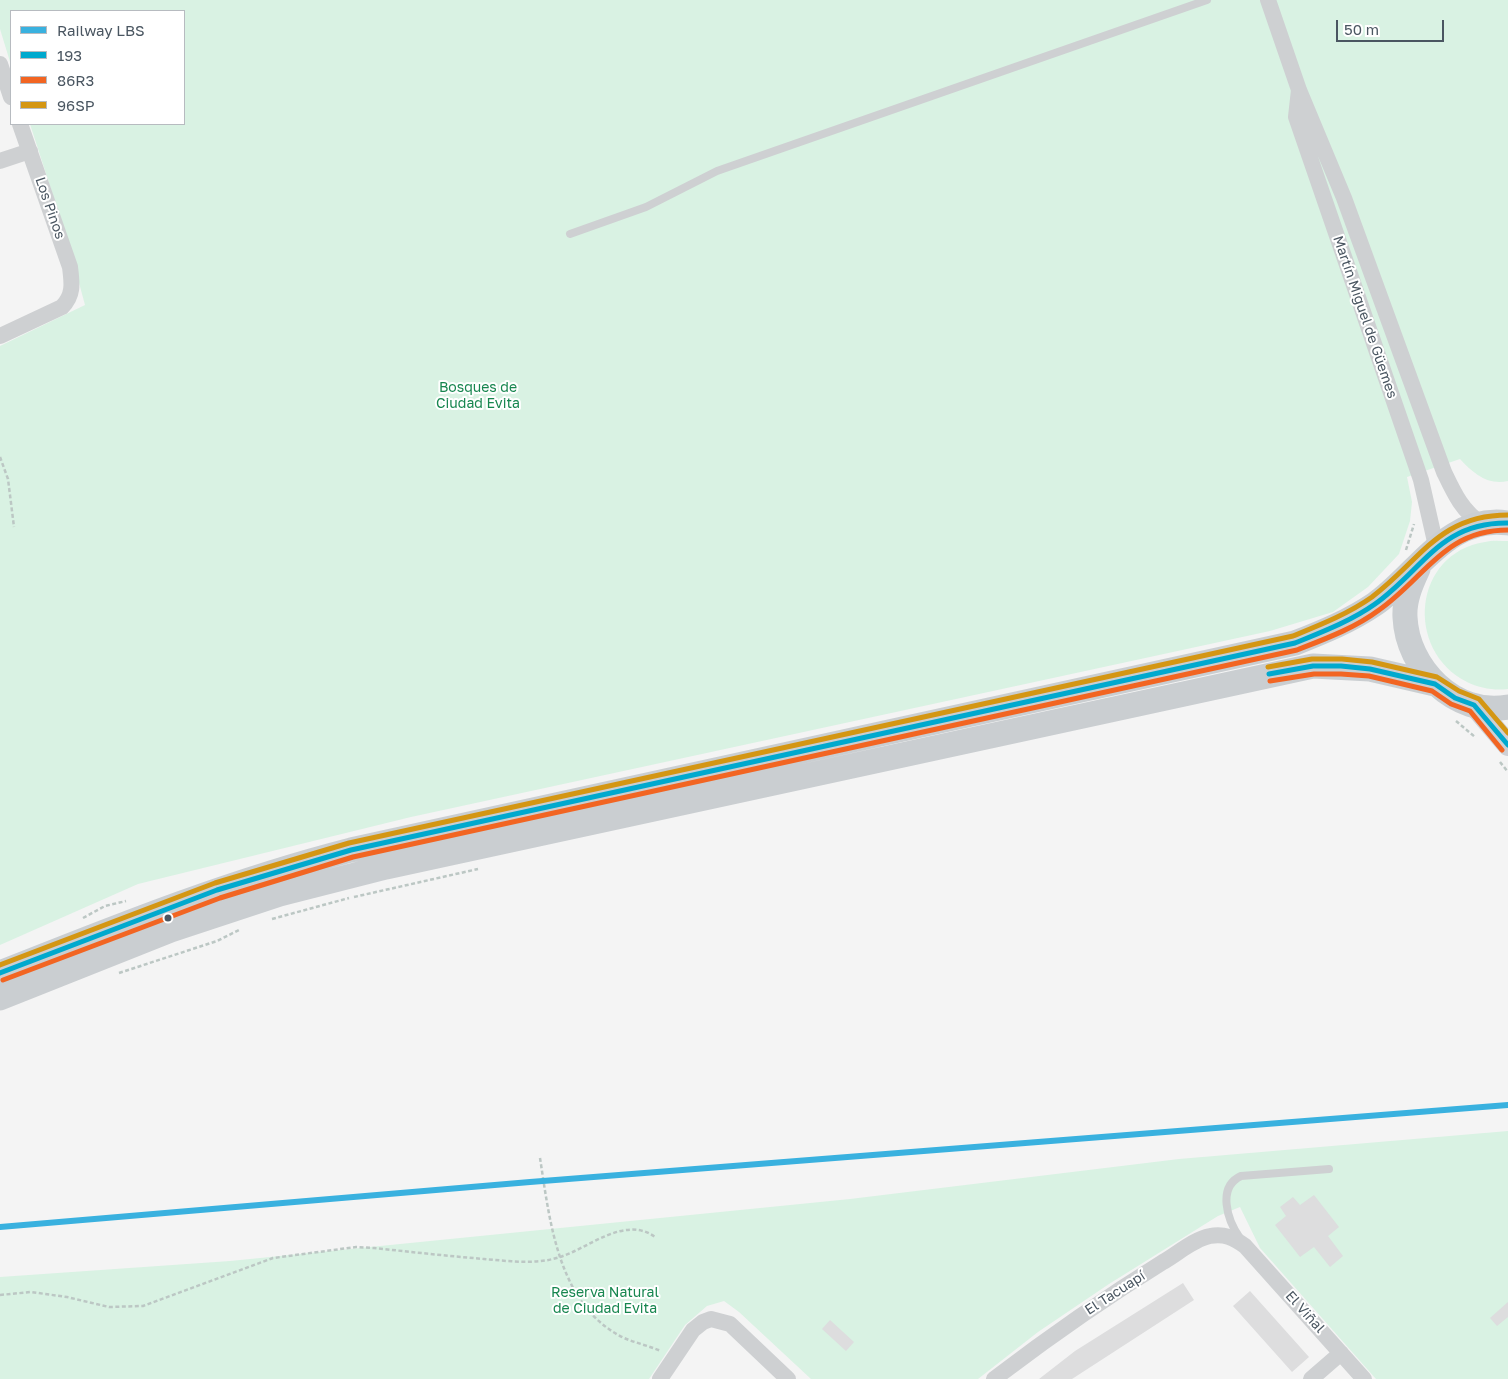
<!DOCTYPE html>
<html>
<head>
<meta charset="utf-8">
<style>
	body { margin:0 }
	#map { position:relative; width:1508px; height:1379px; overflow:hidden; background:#f4f4f4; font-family:"Golos Text",sans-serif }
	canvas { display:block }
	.legend { position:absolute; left:10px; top:10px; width:175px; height:115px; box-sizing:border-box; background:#fff; border:1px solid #b7bbc0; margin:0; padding:6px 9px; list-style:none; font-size:15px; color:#4a5661 }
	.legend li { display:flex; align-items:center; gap:10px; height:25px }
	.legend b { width:25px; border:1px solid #b7bbc0 }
	.scale { position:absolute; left:1336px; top:20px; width:108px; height:22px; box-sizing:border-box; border:2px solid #4a5661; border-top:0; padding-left:6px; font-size:15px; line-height:18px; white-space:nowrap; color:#4a5661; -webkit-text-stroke:4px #fff; paint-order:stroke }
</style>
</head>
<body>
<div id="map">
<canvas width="1508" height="1379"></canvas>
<ul class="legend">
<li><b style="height:6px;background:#39b1df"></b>Railway LBS</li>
<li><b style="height:6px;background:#00a9ce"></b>193</li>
<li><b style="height:6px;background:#f26522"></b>86R3</li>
<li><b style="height:6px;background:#d49613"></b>96SP</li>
</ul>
<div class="scale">50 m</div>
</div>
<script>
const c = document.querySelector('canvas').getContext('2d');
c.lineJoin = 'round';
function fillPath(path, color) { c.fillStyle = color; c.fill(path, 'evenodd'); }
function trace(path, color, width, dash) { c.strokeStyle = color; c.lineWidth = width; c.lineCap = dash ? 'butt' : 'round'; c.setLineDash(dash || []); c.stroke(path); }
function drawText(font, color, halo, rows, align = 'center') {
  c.font = font + ' "Golos Text",sans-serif'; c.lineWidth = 4; c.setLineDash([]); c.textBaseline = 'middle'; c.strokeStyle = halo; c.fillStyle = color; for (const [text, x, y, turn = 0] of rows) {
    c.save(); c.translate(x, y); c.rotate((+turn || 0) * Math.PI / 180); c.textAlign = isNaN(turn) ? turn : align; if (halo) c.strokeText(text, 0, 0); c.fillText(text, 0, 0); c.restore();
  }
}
fillPath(new Path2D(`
	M0 0H1508V481C1488 486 1473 473 1460 459L1407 477 1412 502 1410 521 1399 554 1368 587 1333 612 1270 631 411 817 138 884 0 945V346L85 305 68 242 30 124H184V11H11V65L0 29Z
	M1508 541V689C1495 691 1479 688 1467 682 1404 650 1413 553 1485 542 1492 540 1501 541 1508 541Z
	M1508 1131V1379H1376L1260 1248 1240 1207 1218 1216 1109 1284 1038 1332 978 1379H811L739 1312 724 1301 707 1306 685 1325 649 1379H0V1277L230 1261 850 1199 1179 1159Z`), '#d9f2e3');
fillPath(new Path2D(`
	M1314 1195 1339 1227 1328 1236 1343 1256 1330 1267 1314 1247 1300 1257 1275 1225 1286 1216 1280 1207 1293 1197 1300 1205Z
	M1183 1283 1194 1300 1072 1379H1039L1075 1351Z
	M1250 1291 1309 1357 1292 1372 1233 1306Z
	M1508 1302V1317L1497 1326 1490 1318Z
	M830 1320 854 1342 846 1351 822 1329Z`), '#ddddde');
trace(new Path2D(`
	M0 457 8 479 14 527
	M1406 550 1414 524
	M1456 721 1475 737
	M1500 762 1508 772
	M354 897 478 869
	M83 918 105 906 126 901
	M272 919 349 898
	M119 973 217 941 241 929
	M540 1158C550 1222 558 1306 624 1338 636 1343 649 1346 661 1351
	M0 1295 31 1292 67 1297 109 1307 143 1306 273 1258 356 1247 374 1248C411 1252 448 1256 484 1259 509 1261 536 1265 560 1257 589 1248 625 1215 655 1237`), '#bcc7c4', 2.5, [4, 2.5]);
trace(new Path2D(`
	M570 234 646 207 717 171 1207 0
	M1240 1238C1227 1220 1217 1187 1241 1176L1329 1169`), '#ced0d2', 8);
trace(new Path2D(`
	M1268 0 1299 90 1344 198 1444 472C1454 493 1462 511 1482 524
	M0 64 11 97
	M1299 90 1296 117 1421 480 1436 546
	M0 161 30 151
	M0 336 62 307C74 295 72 283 70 267L20 124
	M660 1379 693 1330 703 1322 711 1319 730 1324 788 1379
	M994 1379C1049 1337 1105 1298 1163 1262 1177 1254 1194 1239 1210 1236 1224 1233 1234 1238 1245 1246L1364 1379
	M1311 1379 1341 1353`), '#ced0d2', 16);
trace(new Path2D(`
	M1474 705 1508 745`), '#ced0d4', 22);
trace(new Path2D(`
	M1418 569C1411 584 1404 600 1405 617 1407 668 1455 717 1508 707
	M0 973C116 927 230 881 351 850L1295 643C1323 632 1350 621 1375 604 1417 575 1448 514 1508 523
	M0 998 171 930 280 894 386 867 1313 666 1370 669 1435 684`), '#caced1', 25);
trace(new Path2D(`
	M1269 674 1313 666H1341L1370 669 1435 684 1455 698 1474 705 1508 745
	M0 973 217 890 351 850 1295 643C1322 632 1351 621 1375 604 1423 570 1440 522 1508 523`), '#00a9ce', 5);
trace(new Path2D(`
	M1270 681 1314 674H1341L1369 676 1432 691 1451 704 1470 711 1502 750
	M3 980 220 898 353 857 1297 650C1325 639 1355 628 1379 610 1426 577 1444 530 1508 530`), '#f26522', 5);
trace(new Path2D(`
	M1268 667 1312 659H1342L1372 662 1437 677 1459 691 1479 699 1508 733
	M0 965 215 883 349 843 1293 636C1320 625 1348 614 1372 597 1421 560 1439 515 1508 515`), '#d49613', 5);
trace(new Path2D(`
	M0 1227 530 1182 1508 1105`), '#39b1df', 6);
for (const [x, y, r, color] of [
	[168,918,4.5,"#4a5661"]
]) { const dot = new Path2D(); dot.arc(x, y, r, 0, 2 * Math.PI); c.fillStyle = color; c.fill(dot); trace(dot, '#fff', 2); }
drawText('14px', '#4a5661', '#fff', [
	["Los Pinos",50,208,71],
	["Martín Miguel de Güemes",1365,317,71],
	["El Tacuapí",1115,1293,-33],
	["El Viñal",1305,1312,48]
]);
drawText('14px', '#17864f', '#fff', [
	["Bosques de",478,388],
	["Ciudad Evita",478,404],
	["Reserva Natural",605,1293],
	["de Ciudad Evita",605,1309]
]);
</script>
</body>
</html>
